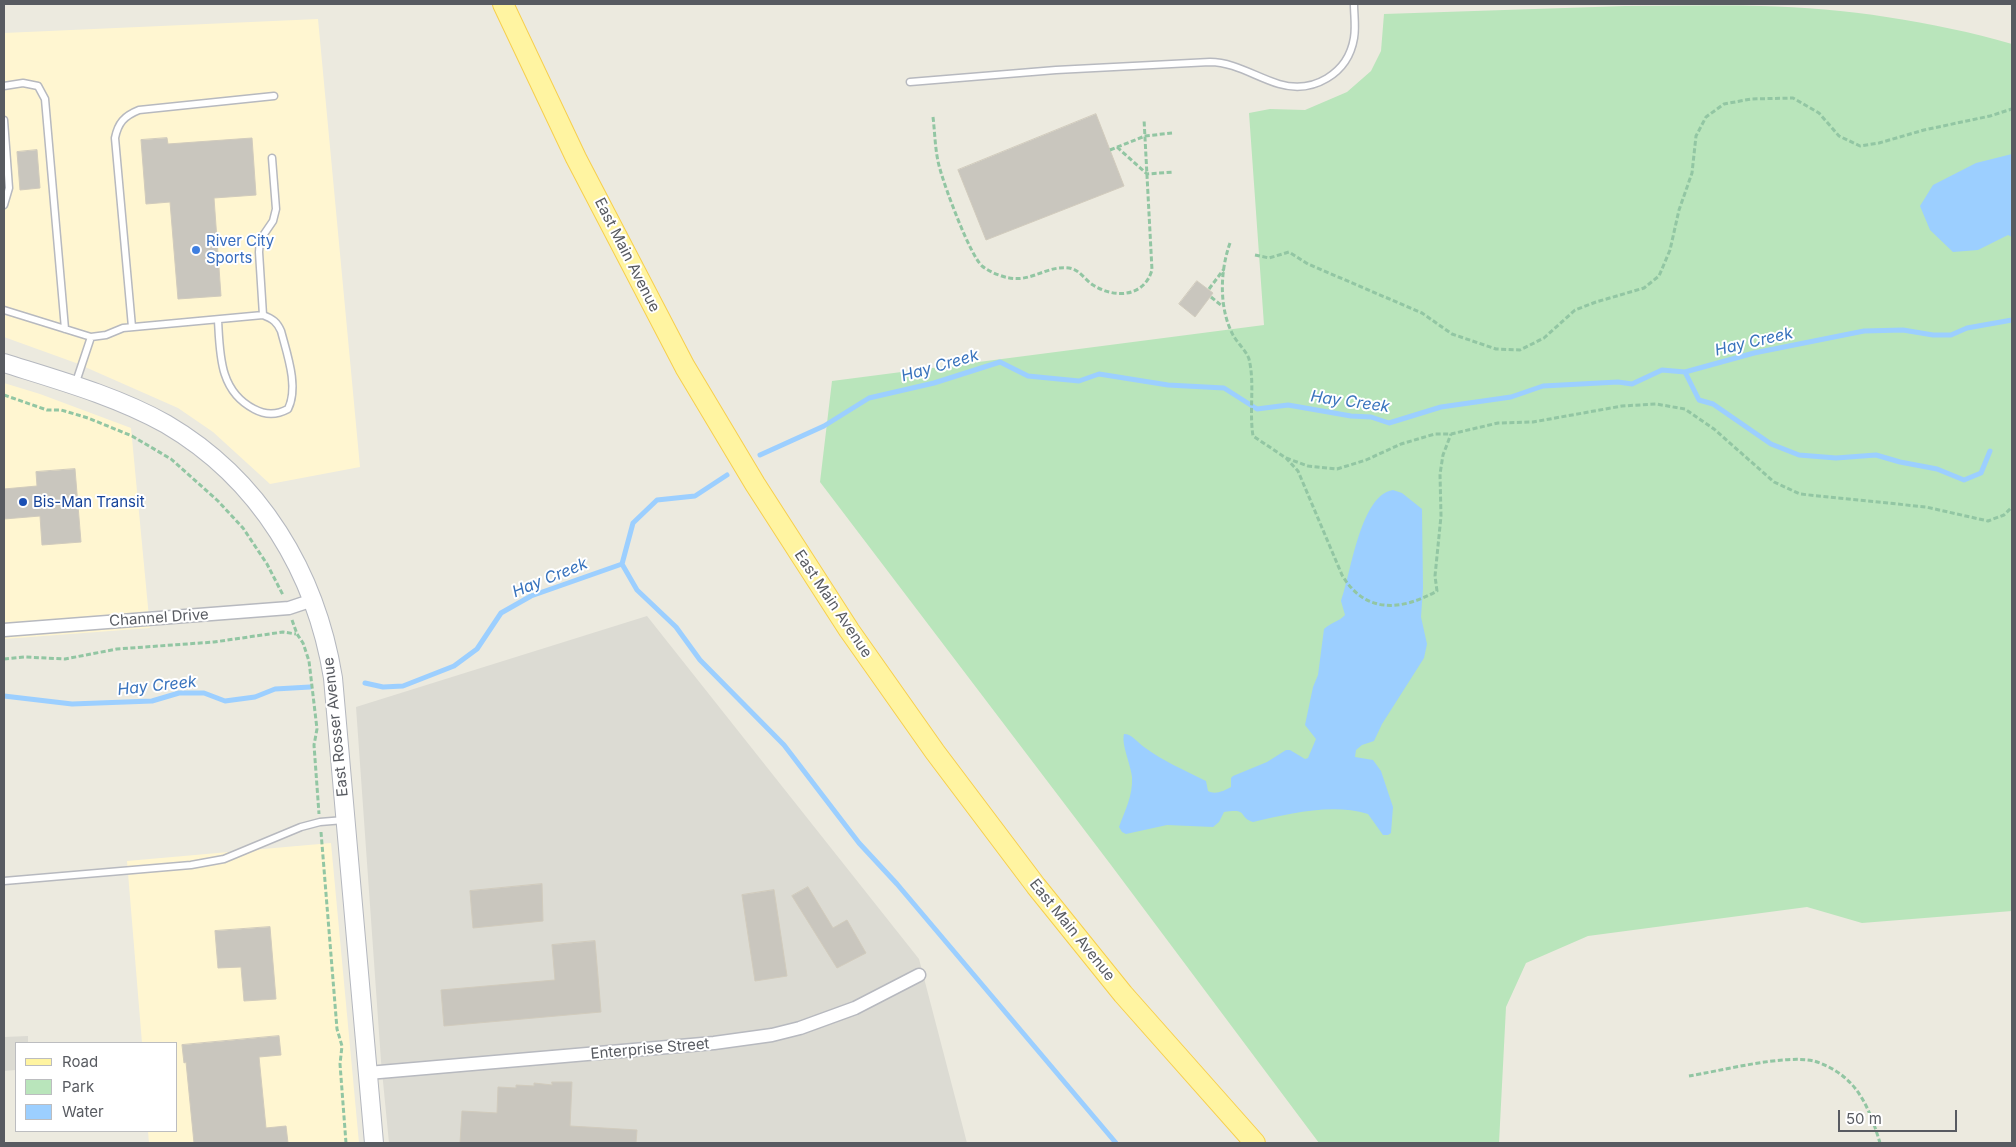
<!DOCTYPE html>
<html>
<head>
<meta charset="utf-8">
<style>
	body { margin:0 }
	#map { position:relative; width:2016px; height:1147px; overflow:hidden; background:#eceadf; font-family:Inter,sans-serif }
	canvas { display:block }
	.frame { position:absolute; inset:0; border:5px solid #585b61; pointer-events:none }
	.legend { position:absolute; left:15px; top:1042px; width:162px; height:90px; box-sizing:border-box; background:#fff; border:1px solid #bcbdc0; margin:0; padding:6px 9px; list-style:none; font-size:15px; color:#585b61 }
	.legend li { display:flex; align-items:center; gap:10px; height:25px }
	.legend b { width:25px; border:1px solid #bcbdc0 }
	.scale { position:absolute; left:1838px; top:1110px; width:119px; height:22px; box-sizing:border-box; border:2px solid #585b61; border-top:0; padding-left:6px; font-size:15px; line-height:18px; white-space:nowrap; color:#585b61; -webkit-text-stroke:4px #fff; paint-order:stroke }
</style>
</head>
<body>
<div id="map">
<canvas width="2016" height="1147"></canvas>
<div class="frame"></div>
<ul class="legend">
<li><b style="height:6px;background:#fff4a1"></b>Road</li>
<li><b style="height:14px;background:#b9e5bb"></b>Park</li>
<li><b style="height:14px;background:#9ccfff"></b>Water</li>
</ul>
<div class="scale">50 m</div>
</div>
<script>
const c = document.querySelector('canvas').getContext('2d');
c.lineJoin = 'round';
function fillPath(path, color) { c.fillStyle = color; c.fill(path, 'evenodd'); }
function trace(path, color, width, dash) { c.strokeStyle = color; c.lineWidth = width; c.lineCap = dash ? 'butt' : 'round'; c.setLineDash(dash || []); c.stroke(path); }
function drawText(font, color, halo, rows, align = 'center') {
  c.font = font + ' Inter,sans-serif'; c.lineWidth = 4; c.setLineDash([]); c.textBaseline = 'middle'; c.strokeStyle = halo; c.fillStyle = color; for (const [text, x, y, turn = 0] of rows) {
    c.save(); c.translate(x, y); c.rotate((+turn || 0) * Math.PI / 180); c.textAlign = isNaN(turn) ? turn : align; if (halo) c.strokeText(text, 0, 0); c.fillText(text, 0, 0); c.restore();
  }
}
fillPath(new Path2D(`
	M318 19 360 467 270 484 213 432 178 408 76 363 4 337V33Z
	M4 383 40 394 131 428 150 628 4 639Z
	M331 843 359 1143H149L148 1131H176V1043H142L127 861Z`), '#fff6d1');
fillPath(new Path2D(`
	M647 616 919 959 967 1143H389L381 1061 356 707Z
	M28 1036V1043H16V1070L4 1071V1037Z`), '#dcdbd3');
fillPath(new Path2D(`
	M1625 6C1670 6 1716 5 1761 6 1845 8 1932 21 2012 44V911L1862 923 1807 907 1588 936 1526 963 1506 1007 1499 1143H1319L1111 865 820 482 832 381 1264 325 1249 113 1270 109 1305 110 1347 92 1371 71 1381 51 1384 14Z`), '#b9e5bb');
fillPath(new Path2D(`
	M2012 154V237L2008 235 1978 250 1953 252 1930 230 1920 206 1933 185 1976 163Z
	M1393 490 1402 493 1422 509 1423 588 1421 617 1427 644 1424 658 1382 724 1374 741 1362 745 1356 750 1355 757 1373 760 1381 771 1393 807 1391 833 1388 835H1383L1368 814C1331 803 1289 814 1253 822 1237 817 1250 808 1224 812L1219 822 1213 827 1167 825 1126 834 1122 832 1119 827C1125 810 1133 796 1132 777 1131 765 1121 744 1124 734 1132 734 1137 742 1144 747 1163 761 1184 770 1206 781L1208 791C1215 795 1224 791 1231 787V778L1233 776 1267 762 1286 750H1290L1305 759 1308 758 1316 739 1305 725 1313 687 1318 675 1324 629C1330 623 1340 621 1345 615L1341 601C1351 574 1360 495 1393 490Z`), '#9ccfff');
trace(new Path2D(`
	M1685 372 1699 400 1713 404 1771 444 1799 455 1836 458 1876 455 1900 462 1937 469 1964 480 1981 473 1990 451
	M760 455 824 426 869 398 934 383 1000 362 1028 376 1079 381 1099 374 1168 385 1224 388 1257 409 1288 405 1351 416 1371 417 1389 423 1441 407 1511 397 1543 386 1618 382 1632 384 1662 370 1685 372 1754 353 1864 331 1903 330 1933 335H1951L1967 328 2012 320
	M622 564 637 590 676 627 700 660 784 745 859 843 897 884 1116 1143
	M365 683 383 687 403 686 454 666 477 649 501 613 531 596 622 564 633 523 657 500 695 496 727 475
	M4 696 72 704 152 701 179 693H204L225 701 255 697 275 689 310 687`), '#9ccfff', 5);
const building = new Path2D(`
	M1096 114 1124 186 986 240 958 170Z
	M167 138 168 144 252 138 256 195 214 198 221 296 178 299 170 202 146 204 141 140Z
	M37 150 40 188 20 190 17 152Z
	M1197 281 1213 293 1195 317 1179 304Z
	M75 469 81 542 42 545 40 516 4 519V489L37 486 36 472Z
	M542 884 543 921 473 928 470 891Z
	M808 887 833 928 847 920 866 953 837 968 792 896Z
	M774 890 787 976 755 981 742 895Z
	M270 927 276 999 244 1001 241 967 218 968 215 931Z
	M595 941 601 1012 444 1026 441 990 555 980 552 945Z
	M279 1036 281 1055 259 1057 266 1128 286 1126 288 1143H194L186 1062 184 1063 182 1045Z
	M552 1082H572L570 1126 637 1130 636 1143H460L462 1111 497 1113 498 1087 516 1088V1085L534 1086V1083L552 1085Z`);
fillPath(building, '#c9c6be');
trace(building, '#d1cbbd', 1);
const lane = new Path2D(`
	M910 82 1056 70 1210 62C1234 62 1256 77 1279 84 1313 94 1348 74 1354 38 1356 27 1354 15 1354 4
	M4 86 23 83 38 86 45 99 65 329
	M4 120 9 188 4 205
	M4 310 91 337
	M218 320C220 354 219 391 254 409 265 415 277 415 288 409 299 387 287 354 281 331 277 322 273 319 263 315
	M132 327 115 138C118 123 124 116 139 110L274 96
	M75 385 91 337 106 335 123 328 263 315 259 252 260 240 273 221 276 209 272 158
	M4 881 191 865 224 859 301 827 320 822 344 820`);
const street = new Path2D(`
	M4 630 289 608 313 600
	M368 1073 714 1043 772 1035 800 1028 855 1008 919 975`);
const secondary = new Path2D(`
	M4 363C58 380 116 396 166 424 260 479 316 573 333 678L374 1143`);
const primary = new Path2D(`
	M503 4 576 158 685 367 755 484 849 630 935 752 1036 886 1123 994 1255 1143`);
trace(lane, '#b7b9bf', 9);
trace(street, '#b7b9bf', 15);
trace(secondary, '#b5b8bf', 20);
trace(primary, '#f7cf4d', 22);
trace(new Path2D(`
	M933 117C935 133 935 153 940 169 945 188 970 255 982 266 987 270 993 273 999 275 1029 287 1043 265 1069 268 1079 269 1085 280 1093 285 1115 299 1144 297 1152 270L1144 119
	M1117 147 1147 174 1174 172
	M1110 150 1145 136 1172 133
	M1230 243C1220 271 1219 307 1232 333 1236 342 1246 350 1249 359 1255 384 1249 410 1253 436L1286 458 1298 471 1342 575C1365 614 1401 611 1437 591L1435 576 1441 516 1440 474 1443 455 1451 434
	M1255 255 1269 258 1289 252 1308 264 1422 313 1452 334 1496 349 1520 350 1544 338 1575 310 1596 302 1644 288 1659 276 1670 250 1679 210 1692 173 1696 136 1706 117 1724 104 1751 99 1793 98 1819 113 1839 136 1860 146 1879 143 1924 130 1990 116 2012 109
	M1209 289 1224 269
	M1211 297 1222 306
	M4 395 47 410H61L88 418 132 436 171 459 218 501 243 528 267 564 283 595
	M1286 458 1308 466 1337 469 1366 460 1401 444 1435 434H1451L1498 423 1533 422 1622 406 1656 404 1685 409 1714 429 1774 482 1800 494 1926 507 1988 521 2004 515 2012 507
	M292 620 297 634 303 643 309 661 317 729 314 745 319 814
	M4 659 25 657 65 659 117 649 214 642 283 632 296 634
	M321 832 337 1029 342 1046 340 1064 346 1143
	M1689 1076C1720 1071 1785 1054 1814 1061 1824 1064 1836 1070 1844 1077 1864 1093 1873 1120 1880 1143`), '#92c6a3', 3, [5, 2.5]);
trace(lane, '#fff', 6);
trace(street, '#fff', 12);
trace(secondary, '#fff', 18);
trace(primary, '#fff4a1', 20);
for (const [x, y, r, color] of [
	[196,250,5,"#3f7fe0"],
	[23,502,5,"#1a4fb4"]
]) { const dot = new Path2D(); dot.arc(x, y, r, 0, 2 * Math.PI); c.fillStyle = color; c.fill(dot); trace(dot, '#fff', 2); }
drawText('15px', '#366cbe', '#fff', [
	["River City",206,241],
	["Sports",206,258]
], 'left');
drawText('15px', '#585b61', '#fff', [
	["East Main Avenue",627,255,63],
	["East Main Avenue",833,604,56],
	["Channel Drive",159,618,-4],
	["East Rosser Avenue",336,727,-96],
	["East Main Avenue",1072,930,51],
	["Enterprise Street",650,1049,-5]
]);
drawText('15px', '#164399', '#fff', [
	["Bis-Man Transit",33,502]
], 'left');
drawText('italic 16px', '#3873bd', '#fff', [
	["Hay Creek",1754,342,-13],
	["Hay Creek",940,366,-16],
	["Hay Creek",1350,402,8],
	["Hay Creek",550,578,-22],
	["Hay Creek",157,686,-6]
]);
</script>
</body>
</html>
